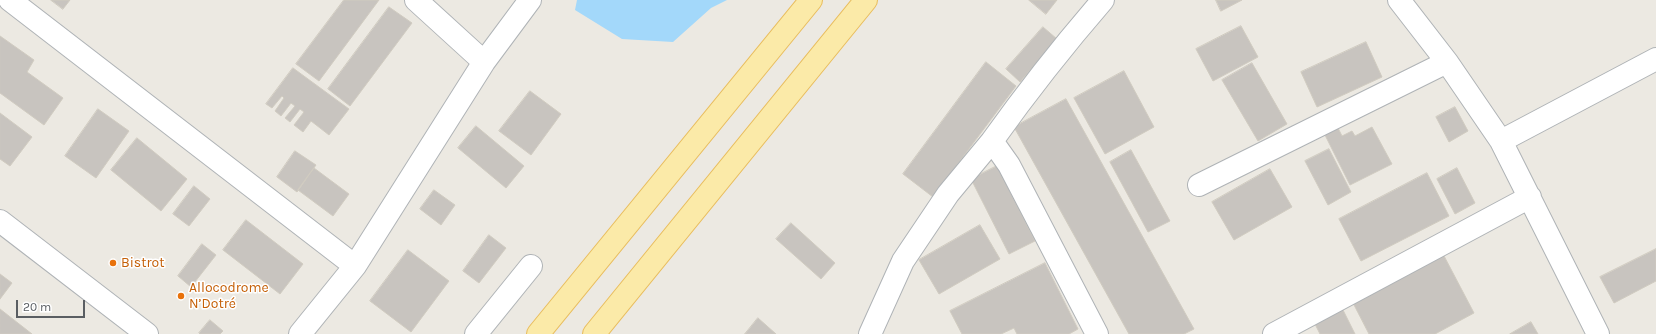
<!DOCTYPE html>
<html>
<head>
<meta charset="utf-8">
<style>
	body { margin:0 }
	#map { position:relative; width:1656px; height:334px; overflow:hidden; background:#ece9e2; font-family:Karla,sans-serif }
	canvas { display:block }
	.scale { position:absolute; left:16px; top:300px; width:69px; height:18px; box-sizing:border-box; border:2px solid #5a5e62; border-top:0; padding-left:5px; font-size:12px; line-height:14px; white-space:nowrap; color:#5a5e62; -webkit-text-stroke:3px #fff; paint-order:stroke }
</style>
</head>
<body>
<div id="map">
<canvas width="1656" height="334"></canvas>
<div class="scale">20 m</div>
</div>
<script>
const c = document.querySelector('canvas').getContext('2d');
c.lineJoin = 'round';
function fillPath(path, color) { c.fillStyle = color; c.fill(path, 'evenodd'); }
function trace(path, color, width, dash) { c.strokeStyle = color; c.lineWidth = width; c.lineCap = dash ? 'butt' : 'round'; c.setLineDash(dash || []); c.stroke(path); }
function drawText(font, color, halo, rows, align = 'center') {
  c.font = font + ' Karla,sans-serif'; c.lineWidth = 3; c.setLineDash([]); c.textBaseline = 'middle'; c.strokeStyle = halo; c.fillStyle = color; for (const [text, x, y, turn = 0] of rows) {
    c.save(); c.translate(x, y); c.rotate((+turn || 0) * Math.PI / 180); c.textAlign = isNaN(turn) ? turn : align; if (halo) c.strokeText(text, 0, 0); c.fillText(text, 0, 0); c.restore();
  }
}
fillPath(new Path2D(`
	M577 0H727L711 8 673 42 622 39 575 10Z`), '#a3d8fa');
const building = new Path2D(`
	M51 0H70L63 9Z
	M344 0H379L319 81 296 64Z
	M1029 0H1057L1046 14Z
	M1216 0H1242L1221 11Z
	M389 7 412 23 350 106 328 89Z
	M1241 26 1258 57 1213 81 1196 49Z
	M1043 27 1057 39 1020 82 1006 69Z
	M0 36 34 60 27 72 63 98 44 125 0 93Z
	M1366 42 1382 77 1317 107 1301 72Z
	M986 62 1016 86 933 197 903 174Z
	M1252 63 1287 124 1258 141 1222 80Z
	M293 68 349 109 329 135 311 121 303 132 294 125 304 112 300 109 290 122 285 118 295 106 291 103 281 116 275 111 284 98 282 96 272 108 266 104Z
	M1124 71 1154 127 1105 154 1074 98Z
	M530 91 561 114 531 155 499 131Z
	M1066 99 1194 329 1184 334H1129L1014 127Z
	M1455 107 1468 131 1449 142 1436 117Z
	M98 109 129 131 96 178 65 156Z
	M0 113 32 137 10 166 0 159Z
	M476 126 524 166 506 188 458 148Z
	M1337 126 1342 136 1352 131 1355 136 1372 127 1392 164 1350 185 1324 133Z
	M137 138 187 179 161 211 111 170Z
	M1329 149 1351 192 1328 205 1305 161Z
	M1131 150 1170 221 1148 232 1110 162Z
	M295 151 316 165 297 192 277 177Z
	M997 166 1035 241 1009 254 971 179Z
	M314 168 349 194 333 216 298 190Z
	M1457 168 1475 203 1455 214 1437 179Z
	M1270 169 1292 207 1234 240 1212 202Z
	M1427 173 1449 216 1361 261 1339 219Z
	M194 186 210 199 189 226 173 214Z
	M434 190 455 205 441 225 420 209Z
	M246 220 303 264 280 294 223 250Z
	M791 223 835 263 821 279 776 239Z
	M980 225 1000 259 939 294 919 260Z
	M489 235 506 248 479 283 463 271Z
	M202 244 216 255 191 287 178 276Z
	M1656 249V281L1614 303 1600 277Z
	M408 250 449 281 411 332 370 301Z
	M1443 254 1474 313 1435 334H1369L1352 301Z
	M1045 263 1078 329 1069 334H1017L1014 328 1001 334H962L950 311Z
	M0 274 12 283 0 299Z
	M1341 306 1355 334H1320L1313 320Z
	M0 309 32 334H0Z
	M758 318 776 334H745Z
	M210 320 223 331 220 334H200L199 333Z
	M1531 322 1538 334H1510Z`);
fillPath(building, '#c8c4bf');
trace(building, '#d0cbc0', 1);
const minor = new Path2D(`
	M10 0 355 266
	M416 0 484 62
	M1399 0 1447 62 1501 141 1598 334
	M1501 141 1656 59
	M1199 185 1447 62
	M0 221 147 334
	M300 334 355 266 484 62 530 0
	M476 334 531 266
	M870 334 903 261 948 194 992 141
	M1097 334 1009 165 992 141C1027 92 1064 45 1103 0
	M1274 334 1530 197`);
const major = new Path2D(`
	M538 334 811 0
	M594 334 866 0`);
trace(minor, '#afb3b6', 24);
trace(major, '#e9bd5d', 24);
trace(minor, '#fff', 22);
trace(major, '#fbeaa8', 22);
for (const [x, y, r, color] of [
	[113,263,4,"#e8710a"],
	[181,296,4,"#e8710a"]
]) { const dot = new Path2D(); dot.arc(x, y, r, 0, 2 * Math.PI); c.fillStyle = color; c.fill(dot); trace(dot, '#fff', 1.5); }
drawText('14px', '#c56008', '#fff', [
	["Bistrot",121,263],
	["Allocodrome",189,288],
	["N’Dotré",189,304]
], 'left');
</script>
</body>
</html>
